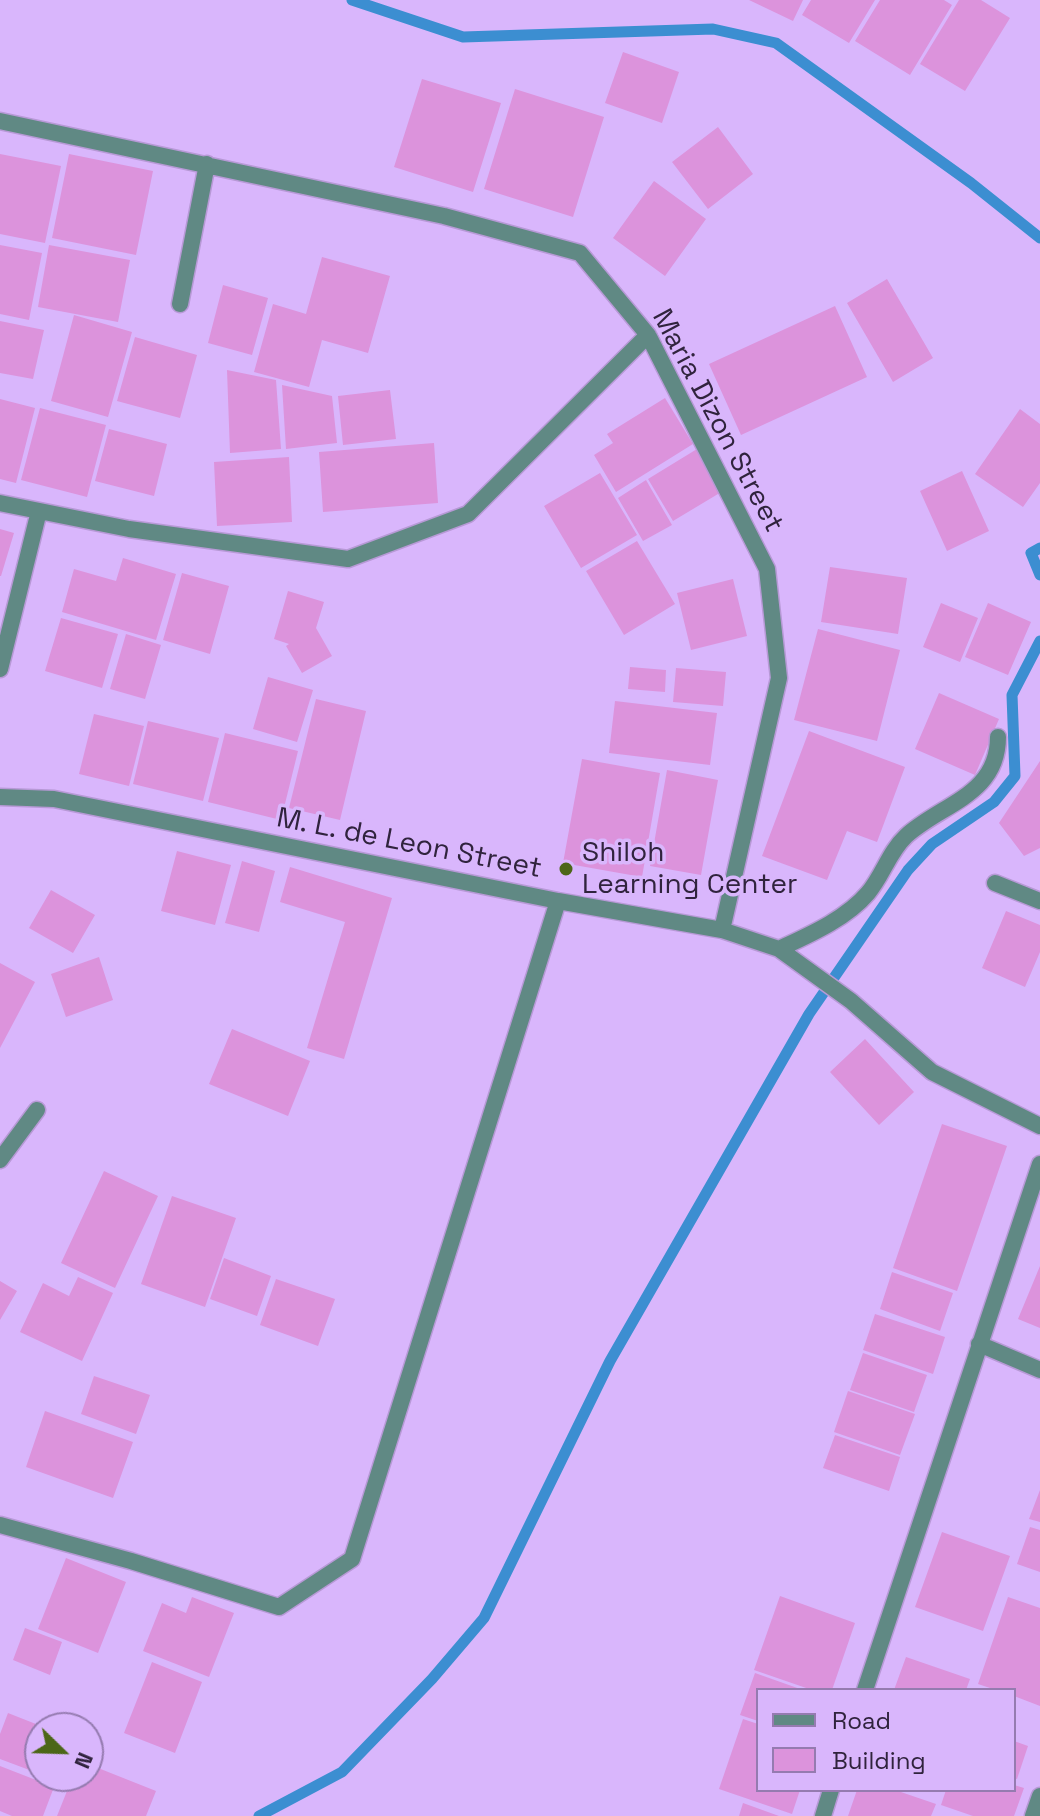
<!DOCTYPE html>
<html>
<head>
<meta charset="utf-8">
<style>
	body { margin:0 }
	#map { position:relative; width:1040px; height:1816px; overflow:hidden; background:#d9b6fc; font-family:"Space Grotesk",sans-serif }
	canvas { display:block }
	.legend { position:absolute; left:756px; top:1688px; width:260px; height:104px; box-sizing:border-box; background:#d9b6fc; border:2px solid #957bb0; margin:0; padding:10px 14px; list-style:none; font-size:24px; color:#30233d }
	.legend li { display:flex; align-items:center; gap:16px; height:40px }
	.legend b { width:40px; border:2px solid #957bb0 }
	.north { position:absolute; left:24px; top:1712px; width:80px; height:80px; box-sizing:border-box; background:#d9b6fc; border:2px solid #957bb0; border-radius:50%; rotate:113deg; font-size:22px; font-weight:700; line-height:32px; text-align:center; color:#30233d }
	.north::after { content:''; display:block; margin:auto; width:28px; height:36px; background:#4c6618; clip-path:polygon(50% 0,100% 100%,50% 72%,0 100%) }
</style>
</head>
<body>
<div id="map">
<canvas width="1040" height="1816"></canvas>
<ul class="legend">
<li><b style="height:10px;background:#608984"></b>Road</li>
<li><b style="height:22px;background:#dc93dc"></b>Building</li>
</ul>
<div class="north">N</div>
</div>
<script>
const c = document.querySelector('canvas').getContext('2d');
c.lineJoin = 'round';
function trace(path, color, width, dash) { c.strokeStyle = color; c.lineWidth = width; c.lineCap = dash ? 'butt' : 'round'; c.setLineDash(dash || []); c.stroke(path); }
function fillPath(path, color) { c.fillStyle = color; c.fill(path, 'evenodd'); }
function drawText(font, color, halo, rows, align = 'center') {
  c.font = font + ' "Space Grotesk",sans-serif'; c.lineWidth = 7; c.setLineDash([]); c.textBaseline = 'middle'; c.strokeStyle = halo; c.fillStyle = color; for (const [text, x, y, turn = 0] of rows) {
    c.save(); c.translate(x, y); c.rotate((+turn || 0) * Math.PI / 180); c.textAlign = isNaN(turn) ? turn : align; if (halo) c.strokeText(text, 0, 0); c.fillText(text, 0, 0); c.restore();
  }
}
trace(new Path2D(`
	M352 0 463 37 713 29 776 43 971 183 1040 238
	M1040 548 1031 553 1040 575
	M259 1816 342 1772 432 1679 484 1618 610 1361 809 1014 908 870 932 844 994 802 1015 776 1012 695 1040 641`), '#3c8ed1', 11);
fillPath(new Path2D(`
	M749 0H803L793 21Z
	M811 0H875L849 43 802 15Z
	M880 0H944L952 5 910 75 855 41Z
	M959 0H981L1010 18 965 91 920 64Z
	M623 52 679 72 662 123 605 103Z
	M422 79 501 103 473 192 394 167Z
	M515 89 604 117 573 217 484 189Z
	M718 127 753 174 708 209 672 162Z
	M0 154 61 166 45 243 0 234Z
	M69 154 153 171 136 255 52 238Z
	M654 181 706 219 665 276 613 238Z
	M0 245 42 253 29 320 0 314Z
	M49 245 130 260 118 322 38 307Z
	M322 257 390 276 368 353 322 340 309 387 254 372 273 304 306 314Z
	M887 279 933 358 893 382 847 303Z
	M223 285 268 298 252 355 208 343Z
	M835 306 867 377 741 435 709 364Z
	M74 315 132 332 108 417 51 401Z
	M0 321 44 330 33 379 0 373Z
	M135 337 197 355 180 418 117 401Z
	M227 370 276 380 281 449 230 453Z
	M282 385 332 396 337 443 286 449Z
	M390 390 396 439 343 445 338 396Z
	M665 398 693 444 616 492 594 455 613 443 607 434Z
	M0 399 35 408 16 483 0 479Z
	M40 408 106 425 87 497 21 480Z
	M1020 409 1040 424V483L1023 507 975 474Z
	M109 429 167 444 154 496 95 481Z
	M434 443 438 503 323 512 319 452Z
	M697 449 723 491 673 521 648 479Z
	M289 457 292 522 217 526 214 462Z
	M962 471 989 531 947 551 920 491Z
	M600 473 637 535 581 568 544 506Z
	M646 480 672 525 643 541 618 498Z
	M0 529 14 533 1 576H0Z
	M637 541 675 604 624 635 586 571Z
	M123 558 176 574 156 640 62 612 74 569 116 581Z
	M830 567 907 578 898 634 821 622Z
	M182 573 229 586 210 654 163 640Z
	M733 579 747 636 691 650 677 593Z
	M288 591 324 602 316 628 332 656 302 673 286 646 289 644 274 639Z
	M941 603 978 618 960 662 923 647Z
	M988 603 1031 622 1008 675 965 657Z
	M61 618 118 634 102 688 45 671Z
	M818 629 900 650 877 741 794 720Z
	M126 634 161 645 145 699 110 689Z
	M630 667 666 670 665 692 628 689Z
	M676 668 726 672 723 706 673 702Z
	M268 677 313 690 297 742 253 729Z
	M939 693 999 719 975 775 915 749Z
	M316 699 366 711 340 820 289 808Z
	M615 701 717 713 710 765 609 753Z
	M94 714 144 726 129 786 79 774Z
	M148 721 219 738 203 801 133 784Z
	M809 731 905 767 877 842 847 831 827 880 762 856Z
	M225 733 298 751 281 820 208 802Z
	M582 759 660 773 642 877 563 863Z
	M1040 761V848L1024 856 999 823Z
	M667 770 718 780 701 875 650 866Z
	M177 851 231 865 215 925 161 911Z
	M242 861 275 871 259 932 225 923Z
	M290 867 392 898 344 1059 307 1048 345 922 280 902Z
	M51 890 95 915 73 953 29 928Z
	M1006 911 1040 925V952L1025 987 982 968Z
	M99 957 113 1000 66 1017 51 974Z
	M0 963 35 982 0 1048Z
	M232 1029 310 1061 288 1116 209 1084Z
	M865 1039 914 1092 879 1125 830 1072Z
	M942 1124 1007 1146 957 1291 893 1268Z
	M104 1171 158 1196 115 1288 61 1263Z
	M172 1196 236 1218 205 1307 141 1284Z
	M224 1258 271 1276 257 1316 210 1299Z
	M1040 1266V1328L1018 1319Z
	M892 1272 953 1293 940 1331 880 1309Z
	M78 1277 113 1293 82 1361 20 1332 43 1283 69 1296Z
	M276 1279 335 1299 318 1346 260 1325Z
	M0 1281 17 1291 0 1320Z
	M875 1314 945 1337 933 1374 863 1350Z
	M863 1353 927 1375 914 1412 850 1390Z
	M94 1376 150 1395 136 1434 81 1414Z
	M848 1391 915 1414 900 1455 834 1432Z
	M45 1411 133 1442 113 1498 26 1467Z
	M835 1435 900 1457 889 1491 823 1468Z
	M1040 1490V1522L1029 1519Z
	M1030 1527 1040 1530V1572L1017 1564Z
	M942 1532 1010 1556 983 1631 915 1607Z
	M66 1558 126 1582 98 1653 38 1629Z
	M780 1596 855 1623 832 1690H812L754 1670Z
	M192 1597 234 1613 209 1677 143 1651 162 1603 186 1613Z
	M1008 1597 1040 1608V1706L1014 1696V1690H996L978 1684Z
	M25 1628 62 1642 50 1675 13 1660Z
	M906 1657 970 1679 966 1690H894Z
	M152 1662 202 1682 175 1753 124 1733Z
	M755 1673 803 1690H758V1721L740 1715Z
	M8 1713 46 1728H40V1774L0 1759V1734Z
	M743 1719 758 1724V1790H800L792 1814 719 1789Z
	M1014 1741 1028 1746 1017 1779 1014 1778Z
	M88 1764 156 1791 146 1816H57L73 1776H88Z
	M0 1766 54 1787 43 1816H12L0 1811Z
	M1014 1785 1024 1788 1014 1816H973L941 1805 946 1790H1014Z
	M857 1790H895L936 1804 931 1816H848Z
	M743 1803 779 1816H739Z`), '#dc93dc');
const street = new Path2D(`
	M0 121 444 216 580 253 648 335 767 569 779 678 722 930
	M180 304 207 164
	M0 503 129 529 348 559 468 514 648 335
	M0 669 39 511
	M0 797 54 799 558 901 722 930 779 949 851 1001 932 1072 1040 1126
	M995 883 1040 901
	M779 949C809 935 846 919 868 893 883 875 889 852 906 836 941 804 998 795 998 737
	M0 1160 37 1110
	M979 1344 1040 1370
	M0 1525 131 1561 279 1607 352 1559 558 901
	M865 1690 1040 1164
	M823 1816 831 1790
	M1033 1816 1040 1796`);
trace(street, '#b799d6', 19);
trace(street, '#608984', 16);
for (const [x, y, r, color] of [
	[566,869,8,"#4c6618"]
]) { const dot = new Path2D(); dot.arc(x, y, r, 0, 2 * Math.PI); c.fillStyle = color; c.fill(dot); trace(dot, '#d9b6fc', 3); }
drawText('28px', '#30233d', '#d9b6fc', [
	["Maria Dizon Street",717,421,62],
	["M. L. de Leon Street",409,844,11]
]);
drawText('28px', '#30233d', '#d9b6fc', [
	["Shiloh",582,853],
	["Learning Center",582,885]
], 'left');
</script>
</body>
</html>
